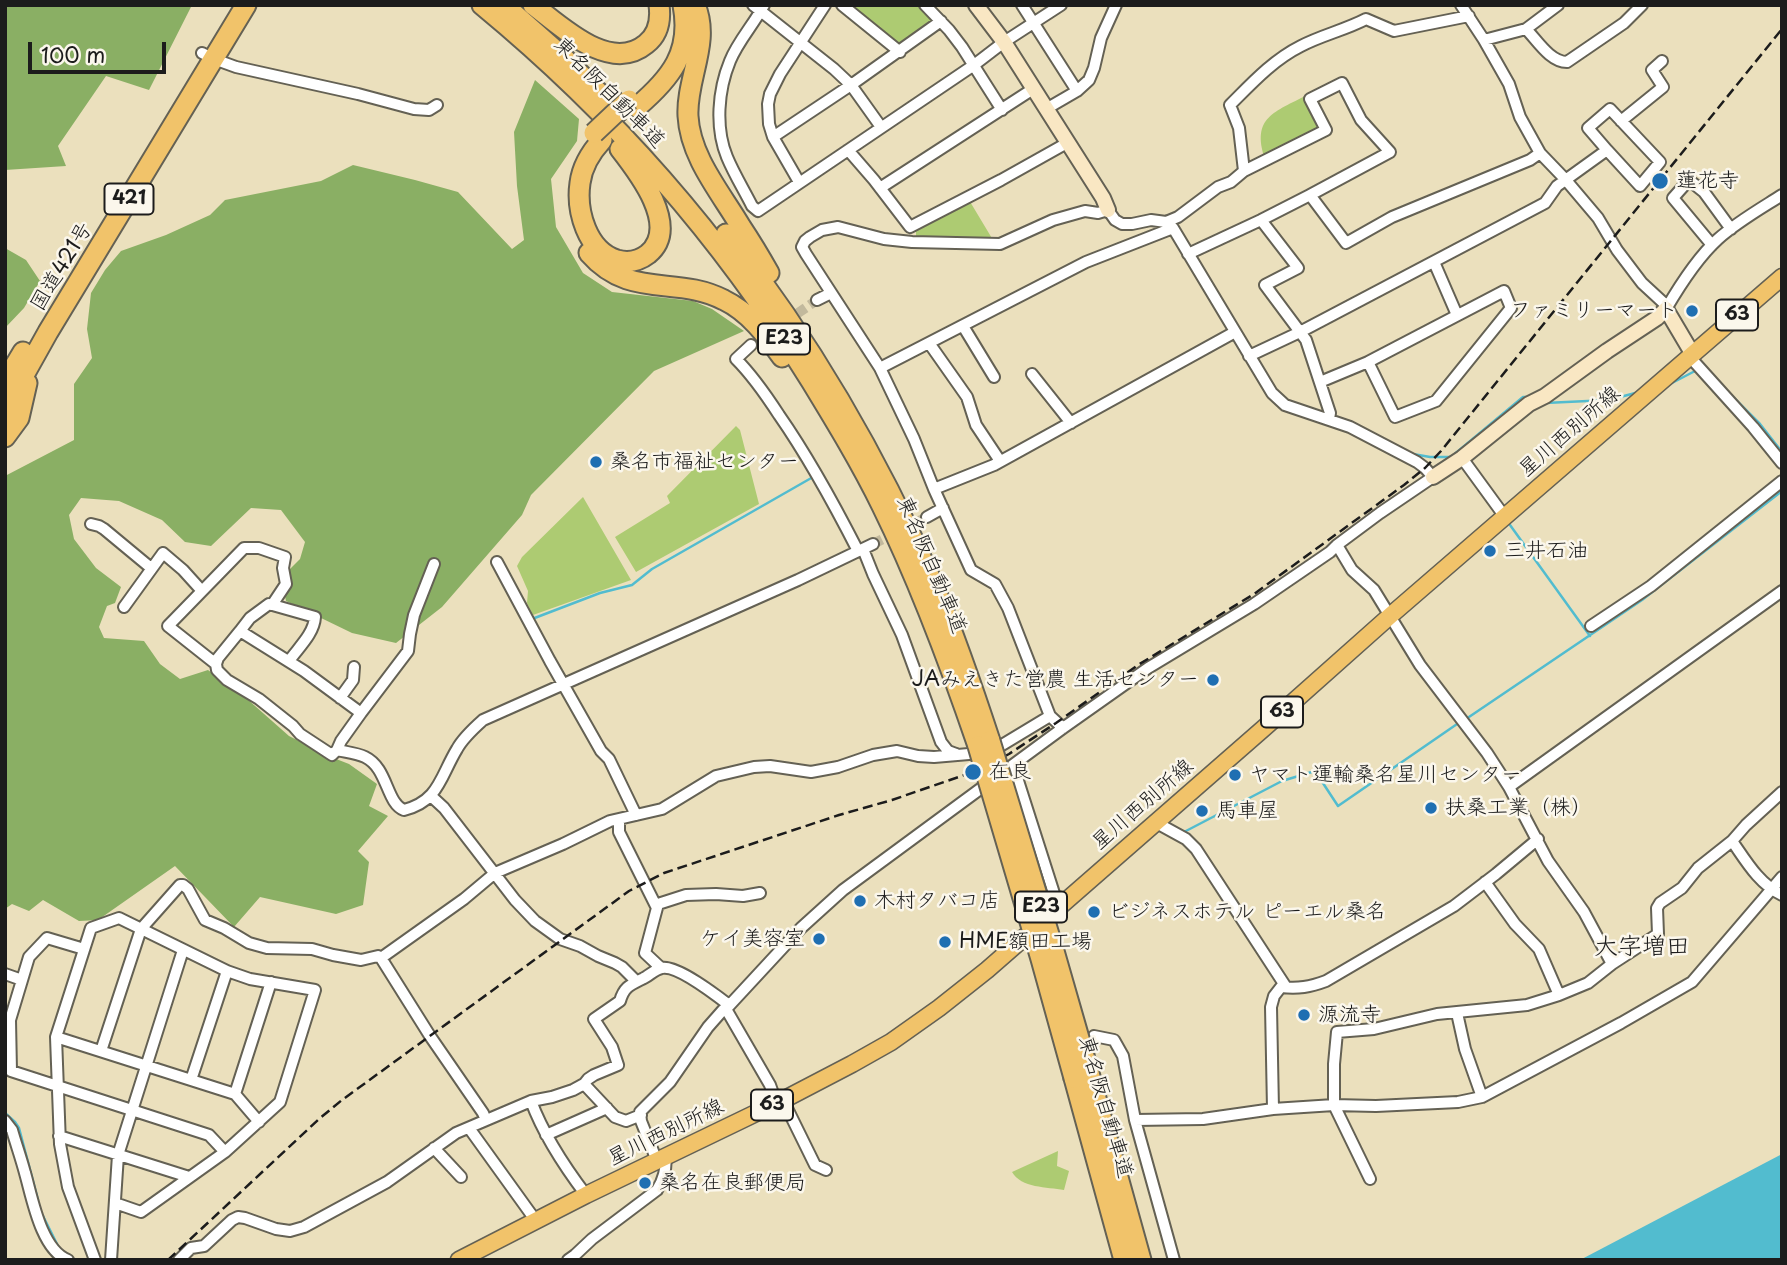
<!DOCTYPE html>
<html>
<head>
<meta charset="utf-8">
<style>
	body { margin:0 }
	#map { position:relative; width:1787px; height:1265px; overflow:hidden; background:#ebe0bd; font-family:"Playpen Sans",sans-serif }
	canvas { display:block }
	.frame { position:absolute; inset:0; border:7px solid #1c1c1c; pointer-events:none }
	.scale { position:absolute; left:28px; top:42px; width:138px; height:32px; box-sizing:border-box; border:4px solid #1c1c1c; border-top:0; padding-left:9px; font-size:21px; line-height:24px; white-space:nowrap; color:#1c1c1c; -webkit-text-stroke:5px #fbf7ec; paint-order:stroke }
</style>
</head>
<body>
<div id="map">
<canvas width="1787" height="1265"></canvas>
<div class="frame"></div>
<div class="scale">100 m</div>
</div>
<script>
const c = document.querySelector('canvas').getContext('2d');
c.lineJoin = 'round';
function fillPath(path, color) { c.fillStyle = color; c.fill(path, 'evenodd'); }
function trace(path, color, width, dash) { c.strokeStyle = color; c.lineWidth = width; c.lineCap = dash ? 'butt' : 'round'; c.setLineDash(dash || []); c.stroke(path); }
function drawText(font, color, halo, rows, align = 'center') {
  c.font = font + ' "Playpen Sans","Klee One",sans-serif'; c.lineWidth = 5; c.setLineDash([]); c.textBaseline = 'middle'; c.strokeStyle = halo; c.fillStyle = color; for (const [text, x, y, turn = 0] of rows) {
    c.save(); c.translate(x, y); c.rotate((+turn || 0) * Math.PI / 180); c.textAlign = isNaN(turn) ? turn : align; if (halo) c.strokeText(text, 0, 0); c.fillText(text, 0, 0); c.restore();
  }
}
fillPath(new Path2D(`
	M849 5H920L936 21 899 46Z
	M1307 95 1324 129 1265 159C1251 117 1275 112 1307 95Z
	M969 200 993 240 916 239V229Z
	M736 426 740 430 759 504 636 572 615 537 670 503 667 496Z
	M583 497 631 580 533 615 527 603 528 591 517 566 522 557Z
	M1058 1151 1057 1166 1069 1171 1064 1190C1047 1187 1021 1188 1012 1172Z`), '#adcb72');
fillPath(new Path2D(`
	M5 5H192L149 90 106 76 58 146 66 166 5 170Z
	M535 80 579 119 577 141 551 179 556 227 583 273 612 292 693 301 712 309 744 331 654 371 531 495 522 515 442 607 396 643 352 633 286 601 281 578 300 559 305 542 281 510 251 508 211 546 185 542 162 520 119 501 81 498 69 515 74 539 96 568 121 587 115 603 107 606 99 627 104 638 144 641 160 664 180 679 208 670 246 698 289 736 331 757 349 764 377 784 369 806 388 816 358 851 369 862 363 905 336 914 260 897 234 927 175 866 98 920 79 921 43 900 29 911 12 904 5 909V476L74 440V384L92 358 87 329 91 293 105 270 121 251 166 235 210 215 225 200 321 181 353 165 415 180 458 192 512 249 524 240 517 186 514 132Z
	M5 248 26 260 40 281 24 308 5 328Z`), '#8aaf64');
fillPath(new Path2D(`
	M1782 1154V1260H1580Z`), '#52bccf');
trace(new Path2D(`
	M1672 383 1695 371
	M1732 396 1760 424 1782 452
	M1545 403 1609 400 1639 392
	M1413 454 1430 457H1451L1523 397H1526
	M1510 525 1590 636
	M532 619 600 593 632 585 652 569 813 477
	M1466 719 1642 600 1782 491
	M1184 832 1282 781 1315 771 1338 806 1460 722
	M5 1113 15 1122 19 1128 38 1200
	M43 1216 59 1248`), '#52bccf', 2.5);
trace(new Path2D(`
	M785 322 817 300
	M873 544 927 517`), '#c2b99d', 10, [10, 5]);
const street = new Path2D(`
	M753 5 834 69 851 85 881 127
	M764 5C754 24 738 41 730 61 718 90 715 128 727 157 734 174 744 190 752 206L758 211 974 65 1004 42 1061 5
	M842 5 900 52
	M925 5 949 30 962 47 1002 110
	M1022 5 1077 91
	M1461 5 1484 40 1509 84 1520 117 1540 153 1565 179 1598 218 1617 250 1642 283 1668 307
	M1526 29C1537 40 1550 62 1567 62L1624 23 1642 5
	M1484 40 1526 29 1558 5
	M202 53 214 59 236 67 358 94 414 109 429 110 437 105
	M1046 109 1077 91 1089 80 1094 68 1101 38 1116 5
	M1621 121 1663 87 1652 70 1662 61
	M773 137 851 85 941 21
	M848 150 874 180 910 227 1001 180 1067 143
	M1244 171 1326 130 1310 99 1342 83 1361 120 1390 152 1310 195 1346 243 1392 217 1530 160 1540 153
	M799 182 773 137 769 124 768 104 770 94 780 74 825 5
	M880 188 1033 89
	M1261 220 1298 268 1265 285 1306 340 1330 413 1329 419
	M1712 245 1673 198 1689 180 1704 192 1731 229
	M1188 254 1261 220 1310 195
	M1434 262 1457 315
	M817 300 831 293
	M1666 309C1680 285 1697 258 1718 239 1737 222 1760 209 1782 195
	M963 326 994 377
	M929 343 967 397 976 425 1000 461
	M751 345 736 359C753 376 766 395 779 415 809 458 834 504 858 551
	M1249 356 1300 332 1545 203 1557 186 1607 150 1588 128 1610 109 1660 162 1640 186 1607 150
	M1689 356 1753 427 1782 463
	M880 368 1086 262 1173 228
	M1032 374 1071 423
	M1320 382 1368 362 1504 291 1511 308 1436 401 1395 417 1368 362
	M1462 458 1505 517
	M934 489 994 465 1235 332
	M927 517 943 508
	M91 524 99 526 104 529 151 568
	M1337 545 1352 570 1374 590 1420 665 1487 753 1509 787 1548 861 1584 912 1612 964
	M863 549 873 574 902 635 941 742 948 751 956 754
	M497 562 550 661 601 751 609 759 636 815
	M434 564 414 615 410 634 408 651 361 713 341 741 337 750C346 752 357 753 365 757 388 768 386 803 404 810 439 801 440 777 457 749 463 738 474 728 483 720L798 580 873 544
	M272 605 286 584 283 568 285 557 259 548H244L168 626 216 664 218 658 240 631 304 671 361 713
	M124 607 163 553 183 570 202 591
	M1591 626 1651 586 1782 481
	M240 631 250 618 269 604 315 617C314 634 298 648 289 661
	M216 664 217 670 227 680 259 699 293 726 300 734 332 755 337 750
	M340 698 353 680 354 667
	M1063 728 1050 716 1008 608 995 584 971 570 934 489 914 439 880 368 806 254 802 247 805 241 810 237 822 230 838 227 884 239 912 242 1000 244 1053 220 1085 211 1098 213 1108 210 1115 220 1122 224H1132L1151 220 1166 222 1178 217 1218 187 1231 182 1244 171 1239 128 1230 105C1252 83 1273 60 1301 46 1322 35 1345 30 1366 19L1394 31 1469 16
	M1013 765 1058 906
	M1509 787 1782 591
	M431 796 444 808 515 900 535 921 560 939 580 946 598 956 615 963 622 967 636 981
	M619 820V832L657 908
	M1155 822 1186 839 1196 849 1286 987
	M1732 841C1746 861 1759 884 1782 895
	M1485 882 1515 924 1539 949 1559 995
	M84 949 47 938 29 957 10 1020 11 1071 209 1135 225 1152
	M381 958 430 1036 483 1113 486 1120
	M661 968 645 953 658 904 686 895 716 894 743 896 760 893
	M5 974 22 980
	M726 1009 770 1085 776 1102
	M1457 1013 1465 1049 1482 1097
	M1094 1036 1114 1040 1123 1056 1135 1120 1174 1260
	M56 1037 235 1094 259 1122
	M101 1051 141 929 180 885H183L188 889 205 920 224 928 249 943 267 948 312 949 333 955 361 960 378 956 381 958 464 899 495 873 563 844 610 821 662 809 716 776 754 767 770 766 811 772 838 767 873 755 897 751 918 756 934 757 969 754 1002 745 1050 716
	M191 1080 227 971
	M584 1084 615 1117 626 1121 641 1115
	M235 1094 271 982
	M783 1100 815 1165 826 1170
	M531 1101C544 1136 564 1166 586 1195
	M1273 1109 1271 1007 1274 996 1281 987C1298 989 1310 987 1326 981L1454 906 1496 874 1538 839
	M1135 1120 1203 1119 1273 1109 1334 1105 1376 1106 1458 1102 1482 1097 1621 1023 1692 982 1782 877
	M5 1121 12 1130C16 1144 21 1158 25 1173 32 1197 41 1250 68 1260
	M469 1128 536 1221
	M546 1135 607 1108
	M59 1136 189 1177
	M434 1148 461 1177
	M657 1161 641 1121 640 1112 670 1082 708 1027 723 1010 726 1009 801 928 843 890 1063 728 1148 668 1254 604 1330 552 1337 545 1380 513 1433 477 1425 468 1417 462 1350 427 1285 405 1272 393 1173 228 1166 222
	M1370 1179 1334 1105V1064L1337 1032 1374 1029 1437 1014 1527 1005 1559 995 1588 983 1612 964 1658 934 1657 908 1660 903 1682 888 1698 868 1732 841 1746 825 1782 792
	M95 1260 68 1187 60 1144 56 1037 91 928 119 918 227 971 250 979 315 990 280 1102 225 1152 141 1212 115 1203
	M111 1260 118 1155 183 950
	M179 1260 191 1248 204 1246 232 1220 238 1217 245 1218 276 1229 290 1231 304 1227 387 1182 456 1133 531 1101 552 1097 573 1090 584 1084 588 1079 594 1075 618 1065 612 1047 594 1019 620 1001C624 987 630 985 642 979 649 976 655 969 662 968 677 965 716 995 729 1005
	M568 1260 575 1255 592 1239 657 1190C663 1181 667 1168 665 1157`);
const secondary = new Path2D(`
	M976 5 1004 42 1103 198 1108 210
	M1433 477 1462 458 1529 404 1545 396 1607 351 1657 318 1666 309 1692 353`);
const primary = new Path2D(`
	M459 1260 586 1195 783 1100 852 1064 891 1042 939 1008 987 970 1264 728 1391 615 1782 277`);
const highway = new Path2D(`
	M482 5C614 114 721 236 811 381 836 422 861 463 882 506 920 583 950 664 978 746
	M504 5 563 57 618 112
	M533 5C561 26 610 74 646 44 659 34 661 20 659 5
	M695 5C711 42 686 79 688 116 690 157 721 193 741 227 751 242 760 257 769 273
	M637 107C671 78 692 52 683 5
	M602 140C591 152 582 167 580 183 576 211 587 251 617 260 628 263 639 261 648 254 681 227 638 172 620 149
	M726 234C811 342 879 460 934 586 955 637 973 689 990 741
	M589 253C630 300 676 275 724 300 749 312 766 335 782 357
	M5 382 23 352
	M5 409 48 332 246 5
	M5 437 19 418 27 383
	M1089 1073 1141 1260
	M1074 1078 1124 1260`);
trace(street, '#646154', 14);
trace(secondary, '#646154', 18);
trace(primary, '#646154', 19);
trace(highway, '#646154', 23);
trace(street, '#fff', 10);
trace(secondary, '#f9e7c3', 14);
trace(primary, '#f1c36a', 16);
trace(highway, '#f1c36a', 19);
trace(new Path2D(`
	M168 1260 319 1119 342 1100 629 891 664 873 839 815 892 800 973 772 1009 754 1056 723 1138 665 1254 594 1404 485 1425 468 1441 451 1782 29`), '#1c1c1c', 2.5, [10, 5]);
const highwayBridge = new Path2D(`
	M594 133 629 100
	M990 741 1054 951 1089 1073
	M978 746 1041 959 1074 1078`);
trace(highwayBridge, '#646154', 23, []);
trace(highwayBridge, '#f1c36a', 19);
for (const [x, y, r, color] of [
	[1660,181,9,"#1f6fb2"],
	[1692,311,7,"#1f6fb2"],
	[596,462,7,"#1f6fb2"],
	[1490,551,7,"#1f6fb2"],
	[1213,680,7,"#1f6fb2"],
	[973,772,9,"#1f6fb2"],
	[1235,775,7,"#1f6fb2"],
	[1431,808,7,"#1f6fb2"],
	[1202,811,7,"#1f6fb2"],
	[860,901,7,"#1f6fb2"],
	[1094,912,7,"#1f6fb2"],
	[819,939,7,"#1f6fb2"],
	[945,942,7,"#1f6fb2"],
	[1304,1015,7,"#1f6fb2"],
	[645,1183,7,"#1f6fb2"]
]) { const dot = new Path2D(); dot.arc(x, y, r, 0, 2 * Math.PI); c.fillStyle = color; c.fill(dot); trace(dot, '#fbf7ec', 2.5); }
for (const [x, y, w] of [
	[129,199,49],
	[1737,315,42],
	[784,339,52],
	[1282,712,42],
	[1041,907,52],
	[772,1105,42]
]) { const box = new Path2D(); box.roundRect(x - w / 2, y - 15.5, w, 31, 5); c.fillStyle = '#fbf7ec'; c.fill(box); trace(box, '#1c1c1c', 2); }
drawText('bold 19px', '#1c1c1c', null, [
	["421",129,199],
	["63",1737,315],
	["E23",784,339],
	["63",1282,712],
	["E23",1041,907],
	["63",772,1105]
]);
drawText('21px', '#1c1c1c', '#fbf7ec', [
	["東名阪自動車道",609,93,45],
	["国道421号",62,267,-59],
	["星川西別所線",1570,432,-41],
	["東名阪自動車道",931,565,67],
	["星川西別所線",1143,805,-41],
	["東名阪自動車道",1105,1107,74],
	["星川西別所線",666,1133,-26]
]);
drawText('21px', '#1c1c1c', '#fbf7ec', [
	["蓮花寺",1676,181],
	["ファミリーマート",1678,311,"right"],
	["桑名市福祉センター",610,462],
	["三井石油",1504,551],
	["JAみえきた営農 生活センター",1199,680,"right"],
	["在良",989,772],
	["ヤマト運輸桑名星川センター",1249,775],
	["扶桑工業（株）",1445,808],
	["馬車屋",1216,811],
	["木村タバコ店",874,901],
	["ビジネスホテル ピーエル桑名",1108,912],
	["ケイ美容室",805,939,"right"],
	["HME額田工場",959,942],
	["源流寺",1318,1015],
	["桑名在良郵便局",659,1183]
], 'left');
drawText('24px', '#1c1c1c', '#fbf7ec', [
	["大字増田",1642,947]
]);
</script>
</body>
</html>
